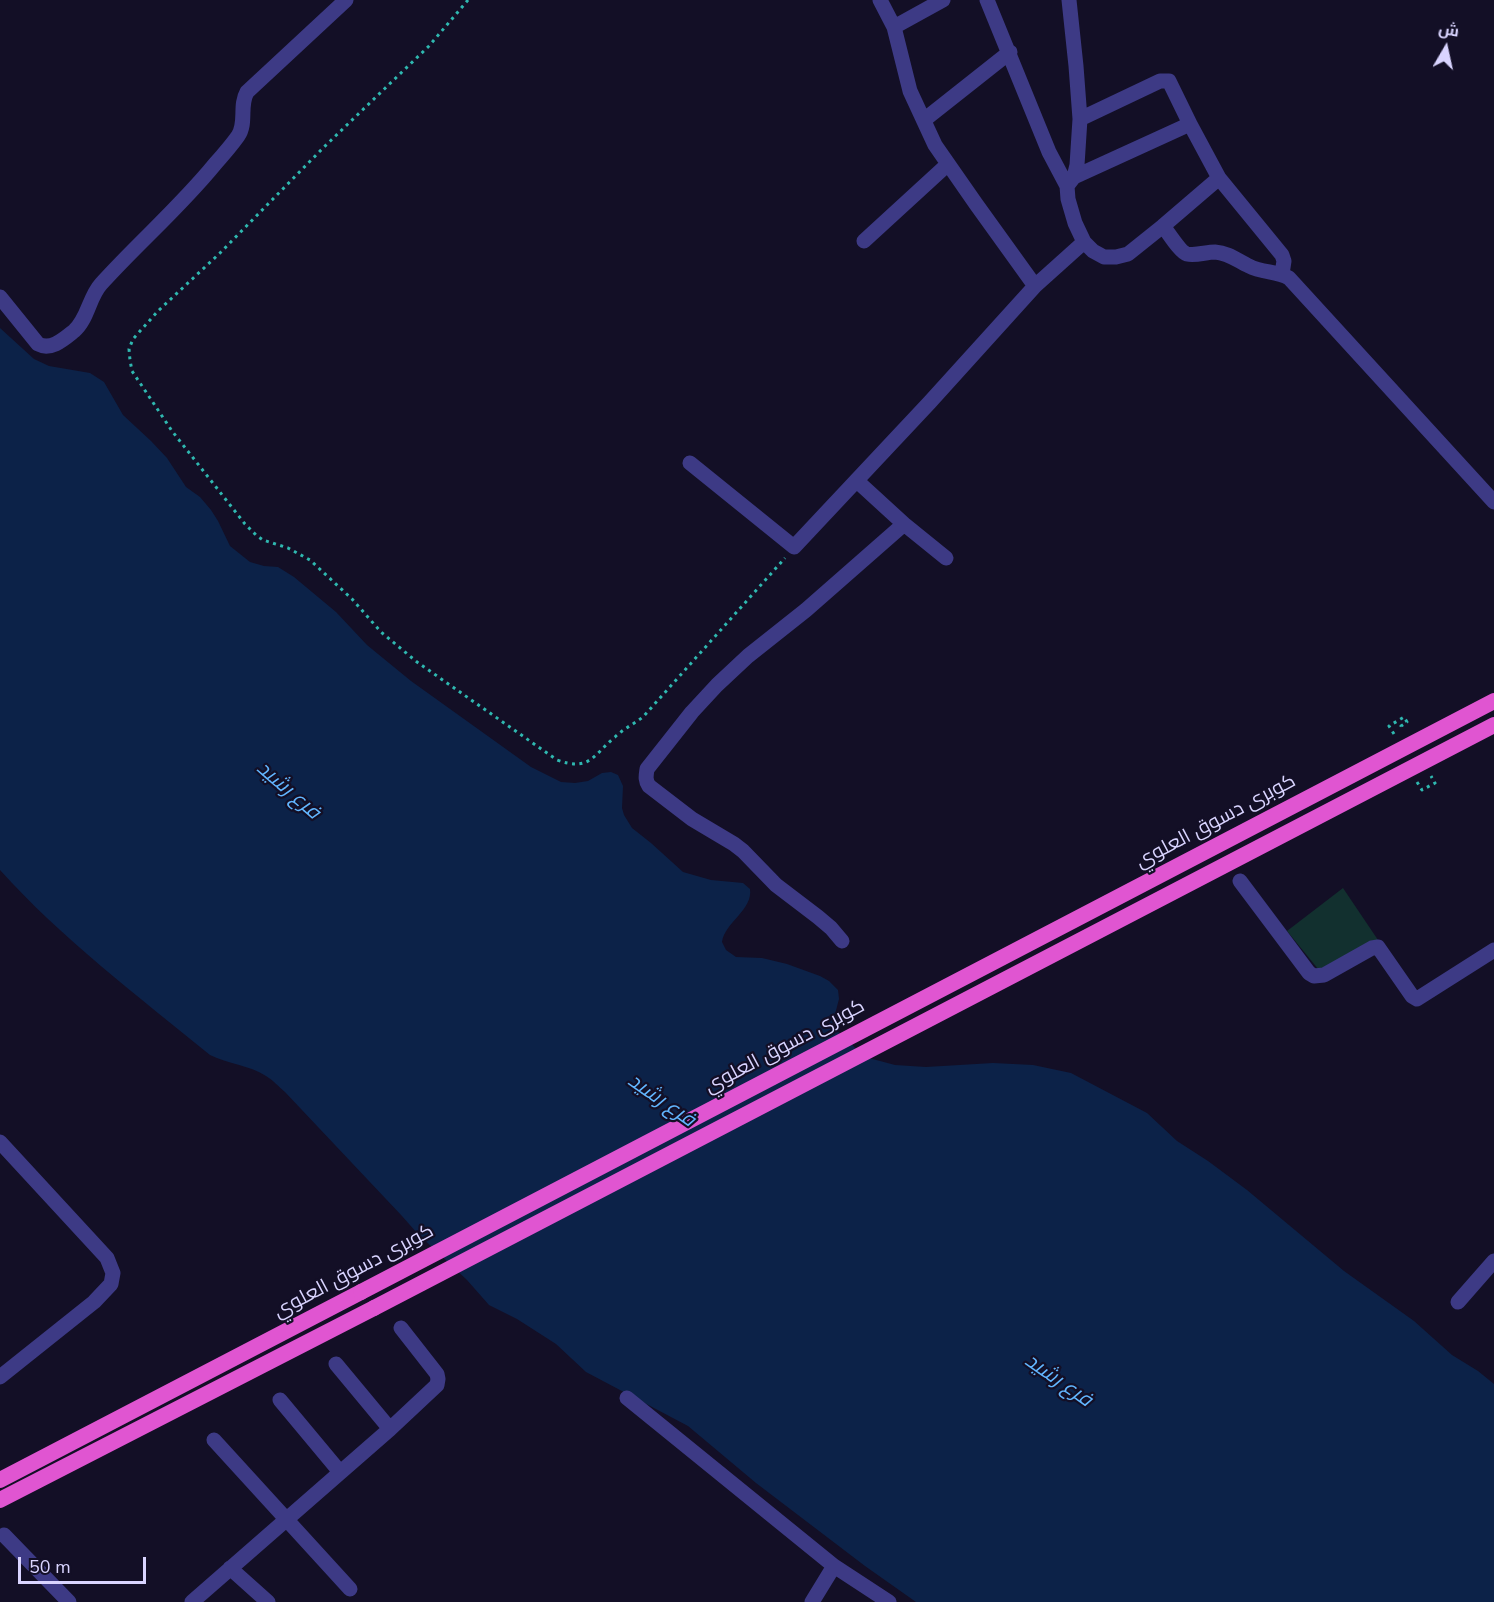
<!DOCTYPE html>
<html>
<head>
<meta charset="utf-8">
<style>
	body { margin:0 }
	#map { position:relative; width:1494px; height:1602px; overflow:hidden; background:#130f26; font-family:"Nunito Sans",Cairo,sans-serif }
	canvas { display:block }
	.north { position:absolute; left:1416px; top:18px; width:60px; height:60px; -webkit-text-stroke:4px #130f26; paint-order:stroke; rotate:9deg; font-size:16px; font-weight:700; line-height:24px; text-align:center; color:#d9d4ff }
	.north::after { content:''; display:block; margin:auto; width:21px; height:27px; background:#d9d4ff; clip-path:polygon(50% 0,100% 100%,50% 72%,0 100%) }
	.scale { position:absolute; left:18px; top:1557px; width:128px; height:27px; box-sizing:border-box; border:3px solid #d9d4ff; border-top:0; padding-left:8px; font-size:18px; line-height:21px; white-space:nowrap; color:#d9d4ff; -webkit-text-stroke:4px #130f26; paint-order:stroke }
</style>
</head>
<body>
<div id="map">
<canvas width="1494" height="1602"></canvas>
<div class="north">ش</div>
<div class="scale">50 m</div>
</div>
<script>
const c = document.querySelector('canvas').getContext('2d');
c.lineJoin = 'round';
function fillPath(path, color) { c.fillStyle = color; c.fill(path, 'evenodd'); }
function trace(path, color, width, dash) { c.strokeStyle = color; c.lineWidth = width; c.lineCap = dash ? 'butt' : 'round'; c.setLineDash(dash || []); c.stroke(path); }
function drawText(font, color, halo, rows, align = 'center') {
  c.font = font + ' "Nunito Sans",Cairo,sans-serif'; c.lineWidth = 4.5; c.setLineDash([]); c.textBaseline = 'middle'; c.strokeStyle = halo; c.fillStyle = color; for (const [text, x, y, turn = 0] of rows) {
    c.save(); c.translate(x, y); c.rotate((+turn || 0) * Math.PI / 180); c.textAlign = isNaN(turn) ? turn : align; if (halo) c.strokeText(text, 0, 0); c.fillText(text, 0, 0); c.restore();
  }
}
fillPath(new Path2D(`
	M1343 888 1378 940 1323 975 1287 931Z`), '#12302f');
fillPath(new Path2D(`
	M0 328 34 359 49 366 90 373 104 382 123 415 151 441 167 458 186 487 200 497 211 510 218 521 230 546 250 562 264 566 278 567 294 577 336 612 367 645 411 681 531 767 561 782 575 783 588 781 602 773 611 772 618 775 623 786 622 808 624 815 632 828 651 843 683 872 711 880 743 883 750 889C753 910 725 922 722 942L726 950 736 957 762 958 787 964 820 976 829 981 838 990 839 999 834 1018 837 1031 865 1057 895 1065 926 1067 993 1063 1033 1065 1071 1073 1147 1113 1177 1141 1208 1161 1247 1190 1344 1271 1414 1321 1452 1355 1478 1371 1494 1384V1602H916L865 1566 756 1483 688 1426 586 1372 556 1344 517 1319 489 1305 467 1280 417 1233 402 1216 285 1092C279 1087 273 1080 266 1076 249 1065 228 1064 210 1055 138 996 62 939 0 870Z`), '#0c2248');
trace(new Path2D(`
	M468 0 429 46 323 148 220 253 158 311 133 339 129 349 130 360 132 371 172 431 245 524 256 535 263 540 288 548 310 560 352 599 381 632 417 662 557 760C590 772 593 755 615 737 623 729 634 724 643 717L785 558
	M1394 734 1389 726 1404 717 1407 722 1401 726 1403 729
	M1417 782 1422 790 1435 783 1431 776`), '#2fb8b0', 3, [3, 4.5]);
trace(new Path2D(`
	M987 0 1049 152 1067 186 1068 199 1075 223 1084 242 1093 251 1104 257H1116L1128 254 1163 226C1168 232 1180 252 1187 254 1196 256 1206 252 1215 252 1229 253 1238 261 1249 266 1262 273 1277 271 1289 278L1494 502
	M894 27 943 0
	M1080 119 1160 81H1169L1190 124 1219 178 1282 255 1284 261 1282 274
	M924 120 1010 52
	M1074 177 1190 124
	M1067 186 1074 177 1077 165 1080 119 1076 66 1069 0
	M1163 226 1219 178
	M864 241 948 164
	M1035 286 1084 242
	M0 297 38 344C51 351 64 339 74 331 88 319 89 297 101 284 138 243 180 207 215 164 223 155 231 146 238 136 247 123 239 106 247 92L346 0
	M690 463 794 547 930 402 1035 286 976 204 935 145 910 91 894 27 880 0
	M857 481 904 524 946 558
	M1240 881 1309 973 1314 976 1324 975 1372 948 1378 947 1412 996 1417 999 1494 950
	M842 941 831 928 818 917 776 885 743 851 734 844 692 819 649 786C645 780 646 776 647 769L692 712 717 685 748 656 806 610 904 524
	M0 1142 107 1258 113 1273 111 1284 94 1302 0 1377
	M1458 1302 1494 1261
	M336 1364 390 1429
	M627 1398 834 1566 889 1602
	M280 1400 340 1472
	M214 1440 350 1589
	M4 1535 69 1602
	M230 1568 268 1602
	M192 1602 390 1429 437 1385 438 1379 437 1374 401 1328
	M812 1602 834 1566`), '#3d3a85', 15);
trace(new Path2D(`
	M0 1480 361 1292
	M0 1500 374 1308`), '#e055d1', 16);
trace(new Path2D(`
	M361 1292 1494 701
	M374 1308 1494 725`), '#e055d1', 16);
drawText('20px', '#d9d4ff', '#130f26', [
	["كوبرى دسوق العلوي",1216,822,-28],
	["كوبرى دسوق العلوي",785,1047,-28],
	["كوبرى دسوق العلوي",354,1272,-28]
]);
drawText('italic 21px', '#62b6ff', '#130f26', [
	["فرع رشيد",288,791,41],
	["فرع رشيد",661,1101,35],
	["فرع رشيد",1058,1381,35]
]);
</script>
</body>
</html>
